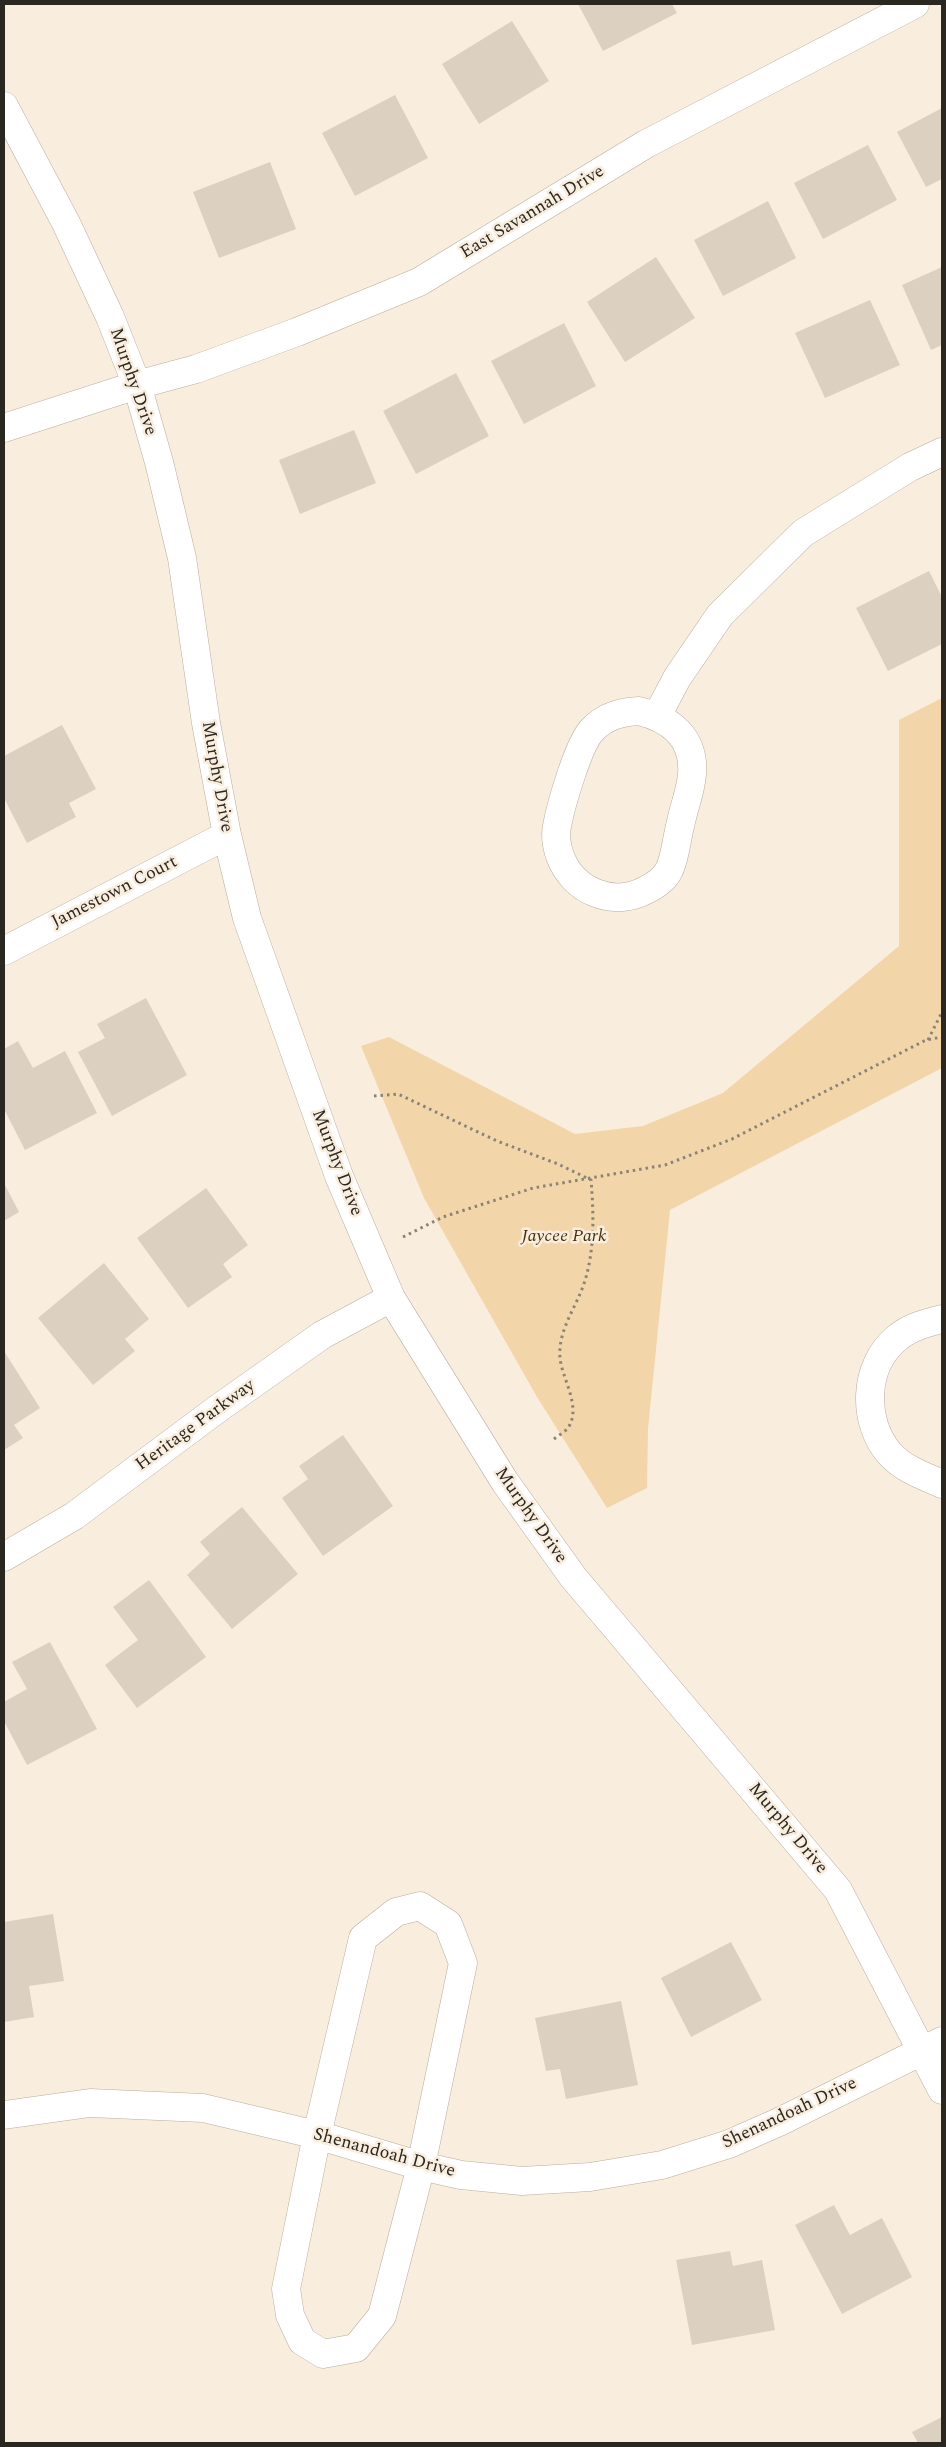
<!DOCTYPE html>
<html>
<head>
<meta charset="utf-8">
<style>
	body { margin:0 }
	#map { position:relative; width:946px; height:2447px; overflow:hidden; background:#f9eddd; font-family:Spectral,serif }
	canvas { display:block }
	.frame { position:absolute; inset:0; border:5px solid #2a2620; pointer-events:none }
</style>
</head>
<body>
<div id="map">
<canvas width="946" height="2447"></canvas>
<div class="frame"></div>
</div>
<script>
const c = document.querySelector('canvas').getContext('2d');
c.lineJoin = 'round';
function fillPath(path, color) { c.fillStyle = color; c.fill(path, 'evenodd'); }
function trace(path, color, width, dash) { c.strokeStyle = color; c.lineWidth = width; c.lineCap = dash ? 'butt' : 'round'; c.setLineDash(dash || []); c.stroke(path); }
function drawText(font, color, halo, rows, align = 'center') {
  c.font = font + ' Spectral,serif'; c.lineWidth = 5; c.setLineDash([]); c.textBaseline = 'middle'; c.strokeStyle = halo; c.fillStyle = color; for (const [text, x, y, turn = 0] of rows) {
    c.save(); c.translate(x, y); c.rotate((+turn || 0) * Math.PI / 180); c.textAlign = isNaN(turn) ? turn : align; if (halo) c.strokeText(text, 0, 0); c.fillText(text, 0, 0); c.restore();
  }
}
fillPath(new Path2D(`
	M942 698V1068L670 1210 648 1429 647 1488 607 1508 537 1397 424 1198 361 1046 389 1037 575 1134 643 1126 723 1093 899 946V720Z`), '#f3d5aa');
fillPath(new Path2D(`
	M578 4H672L677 13 603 51Z
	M512 21 549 81 479 124 442 64Z
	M395 95 428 158 355 196 322 133Z
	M942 108V179L926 187 897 132Z
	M868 145 897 200 823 239 794 183Z
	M270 162 296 229 219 258 193 192Z
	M768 201 796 258 723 296 694 240Z
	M656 257 695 318 625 362 587 302Z
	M942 267V345L931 350 902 285Z
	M870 300 900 365 825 398 795 333Z
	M564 323 596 386 524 424 491 361Z
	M456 373 489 436 416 474 383 411Z
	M354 430 376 483 300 514 279 460Z
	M929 571 942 597V644L888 671 856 608Z
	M62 725 96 789 69 803 76 817 27 843 4 798V756Z
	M146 998 187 1075 112 1116 78 1052 105 1038 97 1024Z
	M18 1041 33 1068 65 1051 97 1113 25 1150 4 1109V1049Z
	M4 1183 19 1212 4 1221Z
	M206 1188 248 1245 223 1264 232 1277 188 1308 137 1238Z
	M104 1263 149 1319 125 1339 135 1351 93 1385 38 1318Z
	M4 1351 40 1408 14 1425 23 1438 4 1450Z
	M343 1435 393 1506 323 1556 282 1498 308 1479 299 1466Z
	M242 1507 298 1574 232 1629 187 1575 210 1554 200 1542Z
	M149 1580 206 1657 137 1708 105 1665 138 1640 113 1607Z
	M50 1642 97 1729 27 1765 4 1721V1702L27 1689 12 1662Z
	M53 1914 64 1981 29 1986 34 2017 4 2022V1922Z
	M731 1942 762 2000 691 2037 661 1978Z
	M621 2001 638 2085 566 2099 560 2069 546 2071 535 2018Z
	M834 2205 850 2235 882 2218 912 2277 842 2314 795 2225Z
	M730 2251 733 2266 762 2260 775 2330 692 2345 676 2260Z
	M942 2417V2443H918L912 2432Z`), '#dcd1c1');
const minor = new Path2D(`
	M4 106 66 223 110 317 137 385 159 462 182 558 206 723 227 835 247 918 339 1176 391 1298 505 1482 573 1577 838 1890 942 2090
	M4 428 137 385 196 369 297 332 419 282 646 144 915 4
	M639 711C671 719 695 739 692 774 691 790 684 807 681 822 677 836 675 859 669 870 665 879 654 886 646 890 613 908 573 891 560 856 557 847 555 835 557 826 561 805 578 745 592 730 605 716 621 712 639 711Z
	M657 716 677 678 720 615 803 533 910 467 942 452
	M4 951 227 835
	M942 1319C926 1323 910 1327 897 1338 863 1366 862 1421 889 1453 903 1469 924 1476 942 1484
	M4 1557 74 1516 216 1410 322 1335 391 1298
	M420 1906 448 1924 463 1963 421 2166 382 2316 356 2348 323 2354 302 2341 290 2315 286 2289 317 2135 363 1938 396 1912Z
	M4 2115 90 2103 203 2108 317 2135 421 2166 461 2175 522 2181 590 2177 662 2165 729 2144 779 2122 942 2041`);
trace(minor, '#b9ae9e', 29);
trace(new Path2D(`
	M928 1040 942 1012
	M374 1096 398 1094 497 1141 558 1164 591 1180C594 1215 595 1256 582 1289 573 1312 558 1332 560 1358 562 1379 582 1407 568 1428 565 1432 557 1436 553 1440
	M403 1237 443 1217 533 1188 665 1165 732 1139 926 1040 942 1037`), '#8a8378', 3, [2.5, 4]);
trace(minor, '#fff', 28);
drawText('18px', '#2a2620', '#f9eddd', [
	["East Savannah Drive",533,213,-31],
	["Murphy Drive",132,382,71],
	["Murphy Drive",216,777,80],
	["Jamestown Court",115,893,-27],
	["Murphy Drive",336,1163,69],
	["Heritage Parkway",196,1426,-36],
	["Murphy Drive",530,1516,55],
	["Murphy Drive",787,1829,50],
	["Shenandoah Drive",790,2114,-25],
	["Shenandoah Drive",384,2154,15]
]);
drawText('italic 18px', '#46310d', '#f9eddd', [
	["Jaycee Park",564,1237]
]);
</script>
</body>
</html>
